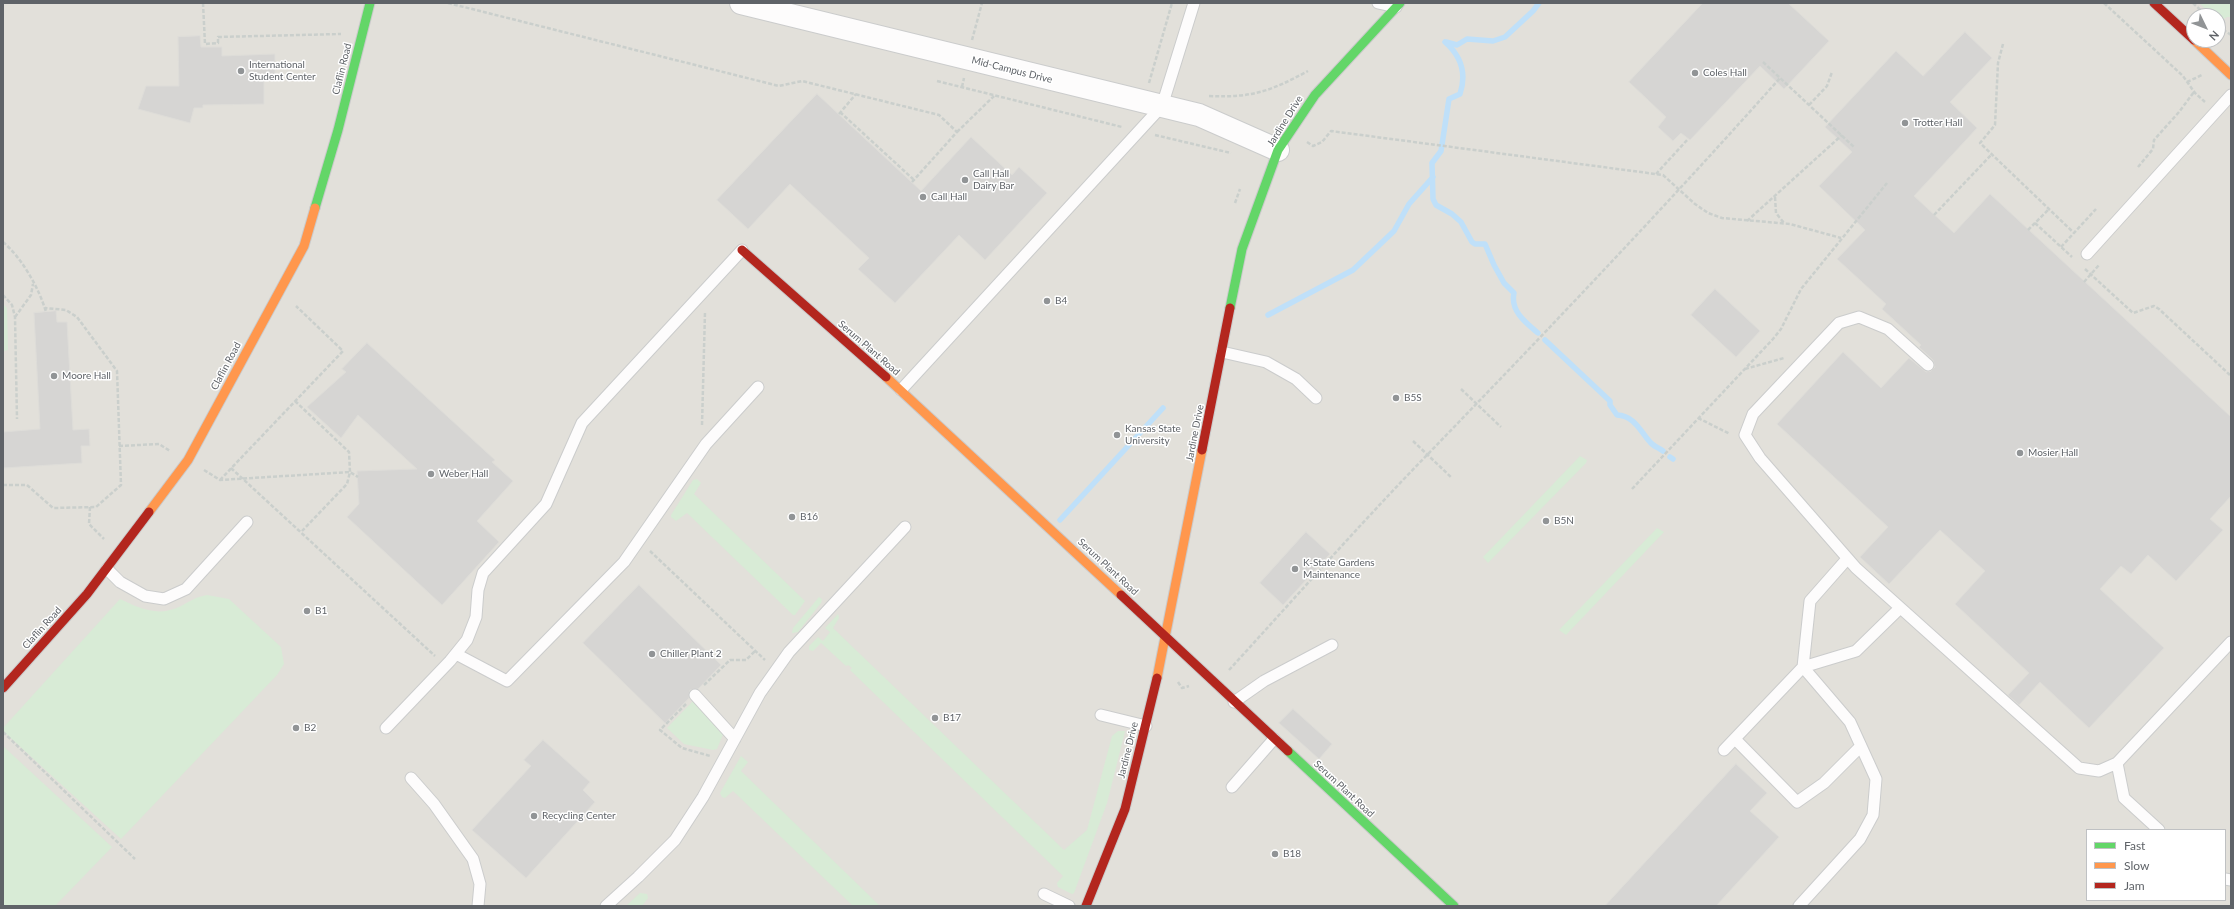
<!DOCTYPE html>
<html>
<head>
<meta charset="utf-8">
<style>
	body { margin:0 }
	#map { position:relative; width:2234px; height:909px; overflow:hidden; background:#efeeea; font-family:Lato,sans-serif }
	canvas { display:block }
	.frame { position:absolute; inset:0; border:4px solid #5f6368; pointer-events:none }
	.legend { position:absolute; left:2086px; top:829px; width:140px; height:72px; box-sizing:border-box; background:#fff; border:1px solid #bfc1c3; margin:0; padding:5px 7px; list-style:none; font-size:12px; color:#5f6368 }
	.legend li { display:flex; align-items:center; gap:8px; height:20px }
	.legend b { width:20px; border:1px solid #bfc1c3 }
	.north { position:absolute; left:2186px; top:8px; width:40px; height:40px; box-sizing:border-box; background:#fff; border:1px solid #bfc1c3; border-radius:50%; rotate:133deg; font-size:11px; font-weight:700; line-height:16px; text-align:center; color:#5f6368 }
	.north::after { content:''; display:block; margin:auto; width:14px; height:18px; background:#919496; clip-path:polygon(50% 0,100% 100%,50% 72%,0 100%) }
</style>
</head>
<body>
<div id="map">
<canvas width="2234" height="909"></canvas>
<div class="frame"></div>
<ul class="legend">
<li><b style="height:5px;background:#63d668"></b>Fast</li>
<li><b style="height:5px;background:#ff974d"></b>Slow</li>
<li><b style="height:5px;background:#b3261e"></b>Jam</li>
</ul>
<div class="north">N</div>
</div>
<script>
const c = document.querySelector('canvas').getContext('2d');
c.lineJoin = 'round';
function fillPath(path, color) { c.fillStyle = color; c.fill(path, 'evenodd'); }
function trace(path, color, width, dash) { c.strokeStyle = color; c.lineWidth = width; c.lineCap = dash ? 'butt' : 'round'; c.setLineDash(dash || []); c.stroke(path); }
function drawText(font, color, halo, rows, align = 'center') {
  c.font = font + ' Lato,sans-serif'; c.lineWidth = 3; c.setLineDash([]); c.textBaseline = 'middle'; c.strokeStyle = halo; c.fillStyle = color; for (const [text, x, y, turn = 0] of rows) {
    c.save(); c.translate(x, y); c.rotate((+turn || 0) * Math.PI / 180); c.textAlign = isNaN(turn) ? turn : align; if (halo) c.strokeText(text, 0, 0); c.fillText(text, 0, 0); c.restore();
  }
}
fillPath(new Path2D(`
	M3 3H2231V906H3ZM2194 16H2218V40H2194ZM2087 830H2225V900H2087Z`), '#e2e0da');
fillPath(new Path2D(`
	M2199 3H2231V17H2227L2219 22 2218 16H2213Z
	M3 304 7 308 8 350 3 351Z
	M1580 456 1587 460 1586 463 1488 563 1483 557Z
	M697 479 701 483 694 494 805 601 795 615H793L687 513 676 521 671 517V515L693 480Z
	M1657 528 1664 532 1566 635 1559 630Z
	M207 595 229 599 281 647 284 664 277 675 121 839 3 731V728L120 599C139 608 157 617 179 607 189 602 195 597 207 595Z
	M819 597 822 599 821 603 798 632 792 633 793 628Z
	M838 614 839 618 833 628 1064 850 1087 830 1112 736 1118 731H1125L1107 803 1074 893 1072 894 1058 887 1057 883 1063 876 850 670 852 668 848 665 846 666 821 643 813 651 809 650V646L818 637 823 641 830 632 825 628Z
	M693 701 724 732 717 749 713 750 684 744 667 728Z
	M3 746 112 847 55 906H3Z
	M741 756 748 762 741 771 880 906H853L733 791 725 798 722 797 720 793Z
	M640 893 647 894 648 898 642 906H626Z`), '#d8ebd6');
trace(new Path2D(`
	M1445 42C1461 56 1467 73 1460 94L1449 99 1441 151 1432 163 1433 199 1436 205 1452 214 1461 222 1472 242 1475 244H1485L1494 265 1504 283 1514 293C1510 311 1526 323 1538 333
	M1446 42 1457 45 1467 39 1493 41 1505 37 1533 11 1539 3
	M1268 315 1353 270 1394 231 1409 204 1433 177
	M1545 340 1610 401V405L1617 415C1635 416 1640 431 1650 442 1653 446 1659 448 1663 451
	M1670 457 1673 459
	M1060 520 1163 408`), '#bfe0f9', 5.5);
const building = new Path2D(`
	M1703 3H1788L1829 41 1784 89 1760 66 1690 140 1681 133 1673 141 1658 127 1666 117 1629 82Z
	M1965 32 1992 58 1950 102 1977 128 1914 196 1954 233 1990 194 2231 417V496L2210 519 2223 530 2176 581 2148 555 2131 574 2121 566 2100 589 2164 648 2089 728 2040 682 2019 705 2008 695 2029 673 1955 604 1985 571 1940 530 1889 584 1860 557 1888 527 1777 424 1843 352 1881 388 1909 358 1926 372 1931 371 1935 367 1933 360 1919 347 1921 345 1882 309 1886 304 1837 259 1865 230 1819 186 1852 152 1825 127 1896 51 1923 76Z
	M200 36 201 47H222V56L275 54V77H264V104L203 105V108H194L190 123 138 109 146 86H179L178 37Z
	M817 94 921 191 971 137 1012 175 1019 167 1047 193 985 260 959 235 895 303 858 269 869 258 790 184 748 229 717 200Z
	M1715 289 1760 331 1736 357 1691 315Z
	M56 311 57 322H67L73 430 89 429 90 446H81L82 463 3 468V432L40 429 34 313Z
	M367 343 495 460 492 462 513 481 477 521 499 542 442 605 347 517 359 504 357 471 417 469 358 415 341 438 307 407 346 372 342 369Z
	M1306 532 1330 554 1283 605 1260 583Z
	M639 585 721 665 698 689 690 690 689 698 665 723 583 643Z
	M1293 709 1332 744 1319 759 1279 723Z
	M543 740 590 782 583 790 595 802 526 878 472 830 531 766 524 760Z
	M1736 764 1767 793 1750 811 1779 837 1716 906H1605Z`);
fillPath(building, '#d6d5d3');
trace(building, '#deddd9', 1);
const lane = new Path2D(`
	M1378 3 1396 7
	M2087 254 2231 95
	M1222 352 1266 362 1296 379 1316 398
	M1928 365 1888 329 1859 317 1839 323 1753 414 1745 435 1760 458 1856 568 2079 768 2099 771 2117 763 2231 642
	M901 390 1162 106 1194 3
	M107 569 120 582 145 596 164 599 186 589 247 522
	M456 654 507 681 624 562 706 444 758 387
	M695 695 735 739
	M1234 702 1264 681 1332 645
	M1101 715 1146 726
	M386 728 450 661 467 640 476 617 478 590 483 573 546 504 582 423 742 250
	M1735 739 1797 802 1824 783 1861 746
	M1724 750 1803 667 1856 651 1900 608
	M2117 763 2124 798 2159 830
	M411 778 434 804 473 859 480 884 478 906
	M1232 787 1274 739
	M2225 879 2231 880
	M1044 894 1069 906
	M606 906 638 877 675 840 703 797 760 693 789 652 905 527
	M1799 906 1860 839 1873 815 1876 779 1850 722 1803 667 1810 601 1847 559`);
const street = new Path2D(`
	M741 3 1199 115 1278 150`);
const fast = new Path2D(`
	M315 208 338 130 370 3
	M1230 308 1242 249 1278 150 1315 95 1400 3
	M1288 751 1454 906`);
const slow = new Path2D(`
	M2194 40 2231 75
	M886 377 1121 595
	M149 512 188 460 304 246 315 208
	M1157 678 1202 450`);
const jam = new Path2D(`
	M2154 3 2194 40
	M742 250 886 377
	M1202 450 1230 308
	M1121 595 1288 751
	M3 688 87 594 149 512
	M1086 906 1125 809 1157 678`);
trace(lane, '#cbcccc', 13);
trace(street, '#cbcccc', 24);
trace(fast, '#cacacb', 11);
trace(slow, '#cacacb', 11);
trace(jam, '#cacacb', 11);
trace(new Path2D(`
	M203 3 205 44 218 43V37L341 34
	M448 3 779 86 802 81 939 115 957 132 912 182
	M2104 3 2183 76 2195 93 2205 102
	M2193 3 2207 16
	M2218 26 2231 35
	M972 40 982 3
	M2003 44 1998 63 1995 125 1980 143 2074 233
	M1763 62 1855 148
	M937 81 1122 127
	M2187 82 2202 75
	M1149 83 1172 3
	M962 87 964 78
	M1209 96C1252 98 1271 91 1308 71
	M1809 105 1827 86 1832 72
	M840 112 913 179
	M839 114 856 94
	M957 132 994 96
	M1155 135 1231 153
	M1307 142 1313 146 1322 142 1331 131 1663 175 1695 204 1708 213 1722 218 1790 224 1841 238
	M2138 167 2153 149 2154 140 2179 112 2194 92
	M1656 174 1688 139
	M1775 197 1776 213 1784 223
	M1235 203 1240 189
	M1934 215 1992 154
	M1747 221 1842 135
	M2035 223 2072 257
	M2028 230 2049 209
	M3 242C22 258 39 288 46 312
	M2061 247 2096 209
	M2085 269 2133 313 2154 306 2159 309 2231 376
	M2084 282 2099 265
	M3 295 12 305 15 317 17 419
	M15 317 31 295 33 284
	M1745 369 1784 358
	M1461 389 1501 427
	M295 401 349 452 350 472 347 484 302 531
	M1698 418 1730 434
	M702 425 705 312
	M1413 441 1452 478
	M119 446 159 444 170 451
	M231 468 435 656
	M204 470 220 480 350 472 358 477
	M220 480 343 351 296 306
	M3 485H27L53 508 96 507 121 485 117 371 77 317 66 310 45 308
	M1632 489 1773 339 1781 329 1801 289 1887 183
	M90 507 89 524 104 539
	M650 551 765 660
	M1229 670C1295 598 1359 525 1427 455 1547 331 1666 206 1780 78
	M1178 682 1182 688 1189 686
	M704 685 730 660H746L755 651
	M686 704 660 730 682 748 710 756
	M3 732 135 859`), '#cacfcc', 2.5, [4, 2]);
trace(lane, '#fdfcfc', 11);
trace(street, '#fdfcfc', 22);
trace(fast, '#63d668', 9);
trace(slow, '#ff974d', 9);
trace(jam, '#b3261e', 9);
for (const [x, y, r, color] of [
	[241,71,4,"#919496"],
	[1695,73,4,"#919496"],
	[1905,123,4,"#919496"],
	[965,180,4,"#919496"],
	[923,197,4,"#919496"],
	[1047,301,4,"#919496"],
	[54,376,4,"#919496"],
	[1396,398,4,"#919496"],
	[1117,435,4,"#919496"],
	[2020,453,4,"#919496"],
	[431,474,4,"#919496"],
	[792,517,4,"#919496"],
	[1546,521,4,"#919496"],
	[1295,569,4,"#919496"],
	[307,611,4,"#919496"],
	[652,654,4,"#919496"],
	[935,718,4,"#919496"],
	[296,728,4,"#919496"],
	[534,816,4,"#919496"],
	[1275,854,4,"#919496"]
]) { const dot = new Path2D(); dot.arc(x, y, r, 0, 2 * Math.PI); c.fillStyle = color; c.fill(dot); trace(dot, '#fff', 1.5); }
drawText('10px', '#5f6368', '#fff', [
	["International",249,65],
	["Student Center",249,77],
	["Coles Hall",1703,73],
	["Trotter Hall",1913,123],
	["Call Hall",973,174],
	["Dairy Bar",973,186],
	["Call Hall",931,197],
	["B4",1055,301],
	["Moore Hall",62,376],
	["B5S",1404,398],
	["Kansas State",1125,429],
	["University",1125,441],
	["Mosier Hall",2028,453],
	["Weber Hall",439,474],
	["B16",800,517],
	["B5N",1554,521],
	["K-State Gardens",1303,563],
	["Maintenance",1303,575],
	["B1",315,611],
	["Chiller Plant 2",660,654],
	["B17",943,718],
	["B2",304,728],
	["Recycling Center",542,816],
	["B18",1283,854]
], 'left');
drawText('10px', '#5f6368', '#fff', [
	["Claflin Road",342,69,-76],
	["Mid-Campus Drive",1012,70,14],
	["Jardine Drive",1285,121,-58],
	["Serum Plant Road",869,348,41],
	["Claflin Road",226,366,-62],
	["Jardine Drive",1195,433,-79],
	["Serum Plant Road",1108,567,43],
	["Claflin Road",42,628,-48],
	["Jardine Drive",1128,750,-76],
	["Serum Plant Road",1344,789,43]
]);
</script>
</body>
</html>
